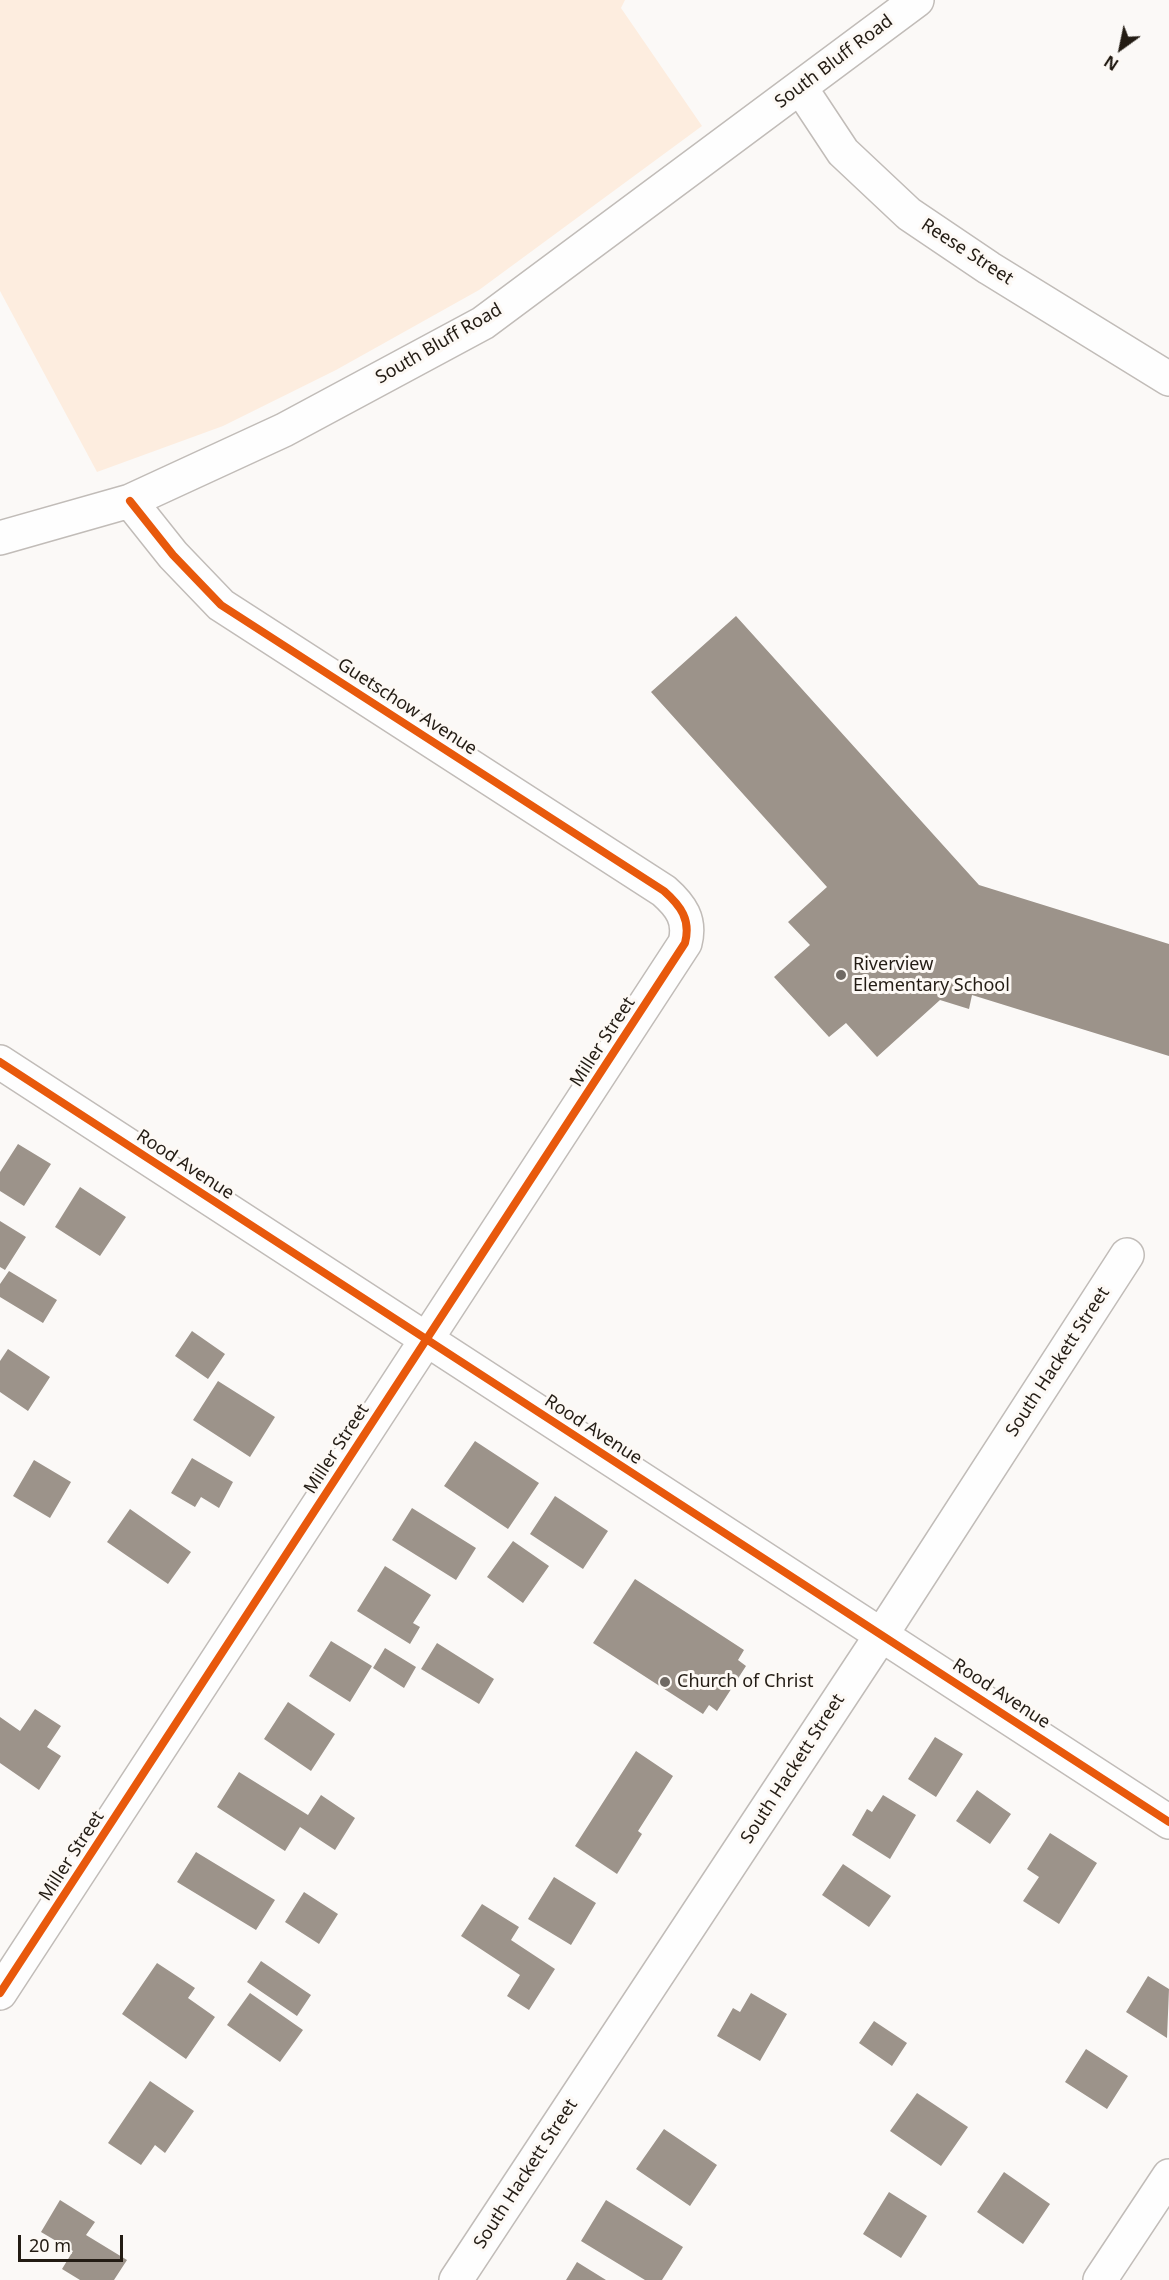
<!DOCTYPE html>
<html>
<head>
<meta charset="utf-8">
<style>
	body { margin:0 }
	#map { position:relative; width:1169px; height:2280px; overflow:hidden; background:#fbf9f7; font-family:"Noto Sans",sans-serif }
	canvas { display:block }
	.north { position:absolute; left:1091px; top:18px; width:60px; height:60px; -webkit-text-stroke:4px #fdf9f5; paint-order:stroke; rotate:213deg; font-size:16px; font-weight:700; line-height:24px; text-align:center; color:#231c14 }
	.north::after { content:''; display:block; margin:auto; width:21px; height:27px; background:#231c14; clip-path:polygon(50% 0,100% 100%,50% 72%,0 100%) }
	.scale { position:absolute; left:18px; top:2235px; width:105px; height:27px; box-sizing:border-box; border:3px solid #231c14; border-top:0; padding-left:8px; font-size:18px; line-height:21px; white-space:nowrap; color:#231c14; -webkit-text-stroke:4px #fdf9f5; paint-order:stroke }
</style>
</head>
<body>
<div id="map">
<canvas width="1169" height="2280"></canvas>
<div class="north">N</div>
<div class="scale">20 m</div>
</div>
<script>
const c = document.querySelector('canvas').getContext('2d');
c.lineJoin = 'round';
function fillPath(path, color) { c.fillStyle = color; c.fill(path, 'evenodd'); }
function trace(path, color, width, dash) { c.strokeStyle = color; c.lineWidth = width; c.lineCap = dash ? 'butt' : 'round'; c.setLineDash(dash || []); c.stroke(path); }
function drawText(font, color, halo, rows, align = 'center') {
  c.font = font + ' "Noto Sans",sans-serif'; c.lineWidth = 6; c.setLineDash([]); c.textBaseline = 'middle'; c.strokeStyle = halo; c.fillStyle = color; for (const [text, x, y, turn = 0] of rows) {
    c.save(); c.translate(x, y); c.rotate((+turn || 0) * Math.PI / 180); c.textAlign = isNaN(turn) ? turn : align; if (halo) c.strokeText(text, 0, 0); c.fillText(text, 0, 0); c.restore();
  }
}
fillPath(new Path2D(`
	M0 0H625L621 8 702 126 479 290 336 370 223 426 97 472 0 291Z`), '#fdeddf');
fillPath(new Path2D(`
	M736 616 979 885 1169 944V1056L972 995 969 1009 940 1000 877 1057 846 1023 829 1037 774 977 810 945 788 922 827 887 651 692Z
	M18 1144 51 1164 24 1206 0 1191V1172Z
	M80 1187 126 1217 100 1256 55 1227Z
	M0 1221 26 1237 5 1270 0 1267Z
	M9 1271 57 1300 43 1323 0 1297V1284Z
	M192 1331 225 1354 208 1379 175 1356Z
	M8 1349 50 1377 28 1411 0 1392V1361Z
	M218 1381 275 1417 250 1457 193 1420Z
	M475 1441 539 1483 508 1529 444 1486Z
	M192 1458 233 1482 219 1508 201 1497 195 1507 171 1493Z
	M34 1460 71 1482 50 1518 13 1496Z
	M555 1496 608 1531 583 1569 530 1534Z
	M412 1508 476 1548 456 1580 392 1540Z
	M130 1509 191 1552 168 1584 107 1542Z
	M513 1541 549 1566 523 1603 487 1577Z
	M385 1566 431 1595 413 1623 420 1627 410 1644 357 1611Z
	M635 1579 744 1650 738 1660 746 1666 717 1711 709 1705 703 1714 593 1643Z
	M331 1641 372 1666 350 1702 309 1676Z
	M437 1643 494 1679 479 1704 421 1669Z
	M385 1648 416 1667 404 1688 373 1668Z
	M288 1702 335 1734 311 1771 264 1739Z
	M35 1709 61 1726 47 1747 61 1756 39 1790 0 1763V1717L20 1731Z
	M935 1737 963 1754 936 1797 908 1779Z
	M636 1751 673 1776 638 1831 642 1834 617 1874 575 1846Z
	M239 1772 308 1815 321 1795 355 1818 335 1850 300 1827 285 1851 217 1807Z
	M977 1790 1011 1814 990 1844 956 1821Z
	M883 1795 916 1815 890 1859 852 1835 867 1809 872 1812Z
	M1050 1833 1097 1863 1059 1924 1023 1901 1039 1877 1027 1869Z
	M196 1852 275 1900 256 1930 177 1882Z
	M843 1864 891 1896 869 1927 822 1895Z
	M554 1877 596 1903 571 1945 528 1919Z
	M304 1892 338 1914 319 1944 285 1922Z
	M482 1904 519 1927 511 1940 555 1969 529 2010 507 1996 520 1975 461 1936Z
	M261 1961 311 1995 297 2016 247 1982Z
	M157 1963 195 1988 188 1998 215 2017 186 2059 122 2014Z
	M1148 1976 1169 1989 1167 2038 1126 2012Z
	M250 1993 303 2030 280 2062 227 2025Z
	M751 1993 787 2014 760 2061 717 2036 733 2008 740 2012Z
	M874 2021 907 2043 892 2066 859 2043Z
	M1086 2049 1128 2076 1107 2109 1065 2082Z
	M150 2081 194 2111 165 2153 155 2145 141 2165 108 2143Z
	M917 2093 968 2127 941 2166 890 2131Z
	M664 2129 717 2165 690 2206 636 2169Z
	M1004 2172 1050 2204 1023 2244 977 2212Z
	M889 2192 927 2216 901 2258 863 2234Z
	M60 2200 95 2222 86 2235 127 2260 114 2280H80L62 2269 73 2251 41 2232Z
	M606 2200 683 2247 662 2280H645L581 2241Z
	M577 2262 606 2280H566Z`), '#9c938a');
const minor = new Path2D(`
	M800 87 843 152 909 214 989 268 1169 379
	M0 538 130 501 284 430 483 323 917 0
	M0 1062 1169 1822
	M0 1993 685 943C691 920 681 906 664 891L221 605 173 555 130 501
	M456 2280 882 1634 1127 1255
	M1100 2280 1169 2176`);
trace(minor, '#c1bcb8', 36);
trace(minor, '#fefefe', 33);
trace(new Path2D(`
	M0 1062 1169 1822
	M0 1993 685 943C691 920 681 906 664 891L221 605 173 555 130 501`), '#e8590c', 8);
for (const [x, y, r, color] of [
	[841,975,6,"#6f6963"],
	[665,1682,6,"#6f6963"]
]) { const dot = new Path2D(); dot.arc(x, y, r, 0, 2 * Math.PI); c.fillStyle = color; c.fill(dot); trace(dot, '#fdf9f5', 2); }
drawText('18px', '#231c14', '#fdf9f5', [
	["South Bluff Road",834,62,-37],
	["Reese Street",967,252,33],
	["South Bluff Road",439,344,-30],
	["Guetschow Avenue",407,707,33],
	["Miller Street",603,1042,-57],
	["Rood Avenue",185,1165,33],
	["South Hackett Street",1058,1362,-57],
	["Rood Avenue",593,1430,33],
	["Miller Street",337,1449,-57],
	["Rood Avenue",1001,1694,33],
	["South Hackett Street",793,1769,-57],
	["Miller Street",72,1856,-57],
	["South Hackett Street",526,2174,-57]
]);
drawText('18px', '#231c14', '#fdf9f5', [
	["Riverview",853,965],
	["Elementary School",853,986],
	["Church of Christ",677,1682]
], 'left');
</script>
</body>
</html>
